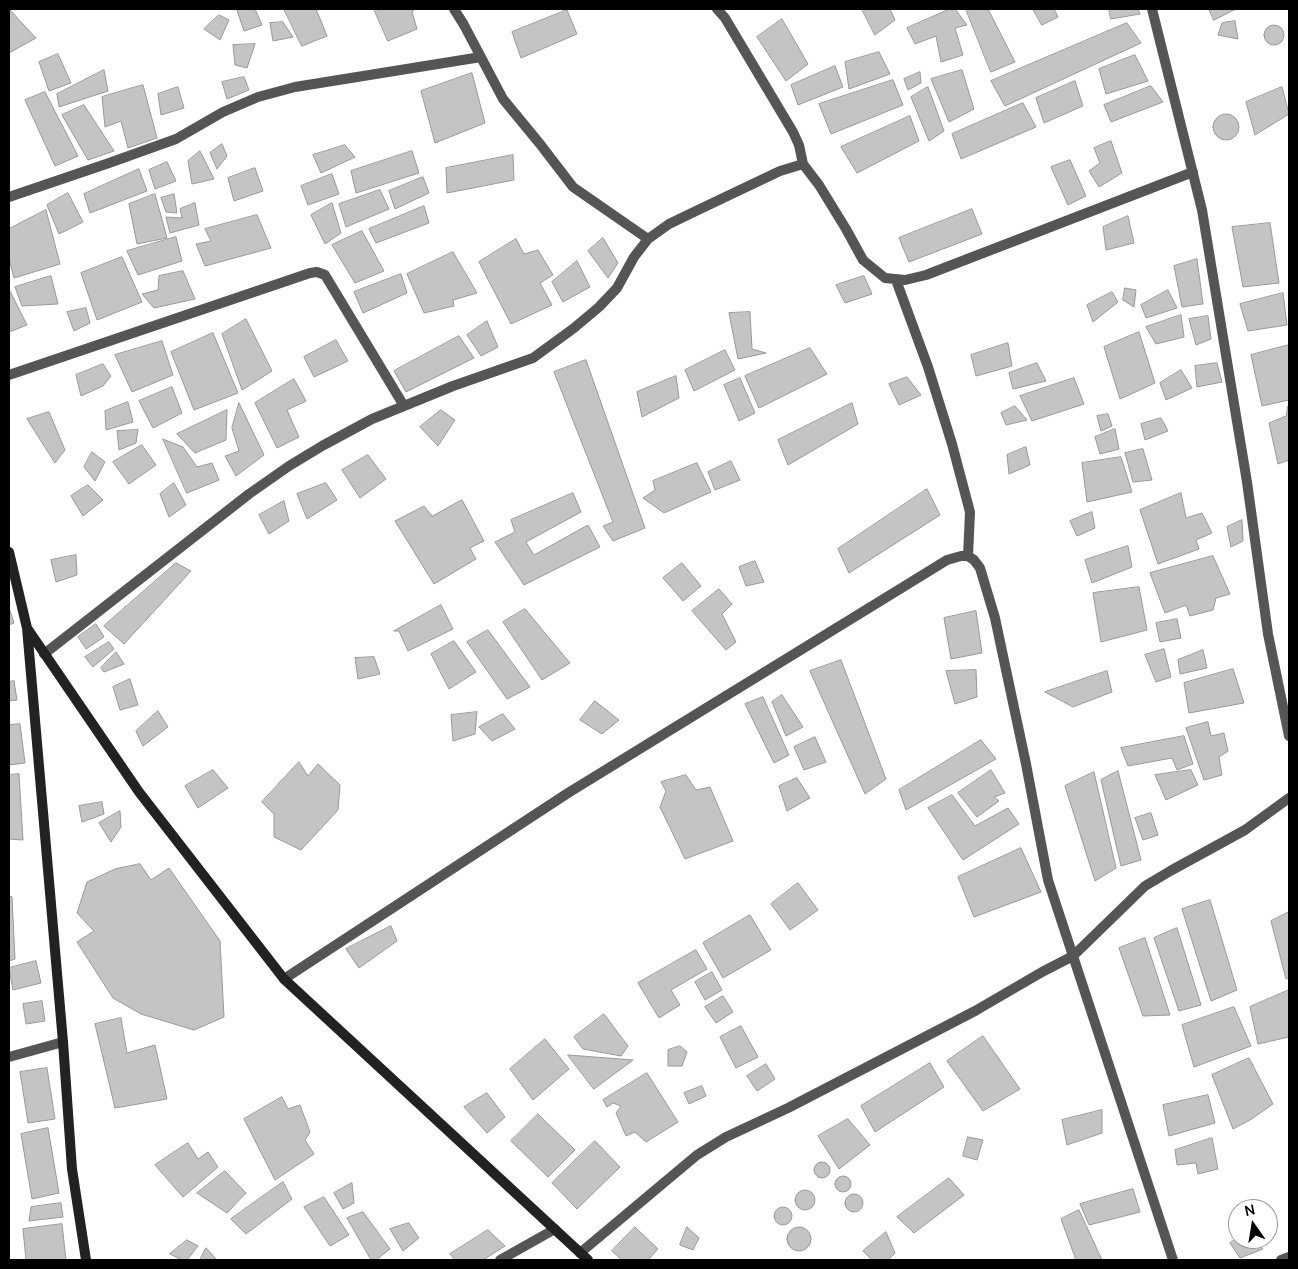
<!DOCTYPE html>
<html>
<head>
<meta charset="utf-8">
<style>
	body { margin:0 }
	#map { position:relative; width:1298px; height:1269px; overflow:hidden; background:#fff; font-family:Manrope,sans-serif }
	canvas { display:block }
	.frame { position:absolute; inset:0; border:10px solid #000; pointer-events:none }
	.north { position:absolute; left:1228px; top:1199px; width:50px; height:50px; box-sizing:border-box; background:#fff; border:1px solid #999; border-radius:50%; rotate:347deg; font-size:14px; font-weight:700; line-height:20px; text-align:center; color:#000 }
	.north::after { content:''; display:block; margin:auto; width:18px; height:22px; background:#000; clip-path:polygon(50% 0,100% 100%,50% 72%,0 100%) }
</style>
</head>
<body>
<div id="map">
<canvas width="1298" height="1269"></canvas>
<div class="frame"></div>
<div class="north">N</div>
</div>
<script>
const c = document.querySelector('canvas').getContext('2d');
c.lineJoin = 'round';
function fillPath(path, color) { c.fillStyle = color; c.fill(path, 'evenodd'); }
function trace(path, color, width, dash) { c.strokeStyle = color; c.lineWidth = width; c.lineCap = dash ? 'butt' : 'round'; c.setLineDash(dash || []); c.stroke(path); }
const building = new Path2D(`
	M9 9 36 38 9 53Z
	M240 9H255L262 25 244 31 237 10Z
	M284 9H316L327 36 302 46Z
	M374 9H415L412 12 417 29 388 41Z
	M862 9H890L895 20 875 35Z
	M950 9H955L967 25 955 28 963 55 941 62 936 36 915 44 907 28Z
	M966 9H988L1015 62 991 72Z
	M1033 9H1054L1058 17 1042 25Z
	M1109 9H1138L1140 14 1111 19Z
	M1209 9H1236L1214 20Z
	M567 10 577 34 521 58 512 32Z
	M219 15 229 20 220 40 204 29Z
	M782 19 808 64 786 81 757 37Z
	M1235 21 1238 39 1218 35 1222 23Z
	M283 22 293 37 273 41 270 23Z
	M1127 23 1141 43 1005 106 991 81Z
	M1264 35a10 10 0 1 1 20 0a10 10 0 1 1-20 0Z
	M255 44 247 68 235 65 233 45Z
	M879 52 890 74 849 89 845 62Z
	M58 54 71 83 49 91 39 62Z
	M1135 55 1148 81 1106 94 1099 69Z
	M835 66 843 87 798 105 791 85Z
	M104 70 108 91 59 107 57 94Z
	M962 70 974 109 949 122 931 79Z
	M920 72 921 83 908 90 904 79Z
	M472 73 485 123 435 143 421 91Z
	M244 77 249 90 227 99 222 82Z
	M893 80 903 105 831 134 819 104Z
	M1075 81 1083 106 1044 123 1036 98Z
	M143 85 157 138 128 148 121 121 105 127 102 97Z
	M1151 86 1163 102 1111 122 1104 105Z
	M178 87 184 108 161 115 158 94Z
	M928 87 944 131 929 141 911 97Z
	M1282 87 1289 114 1255 135 1246 102Z
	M45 92 78 156 55 166 25 100Z
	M1023 103 1036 127 961 159 952 134Z
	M84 105 114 151 88 160 62 115Z
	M1213 127a13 13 0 1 1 26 0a13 13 0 1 1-26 0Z
	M910 116 919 141 857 173 841 147Z
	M1111 141 1122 173 1099 187 1089 171 1100 163 1094 148Z
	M222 144 227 156 217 169 210 153Z
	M345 145 355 157 321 173 313 155Z
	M200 151 214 179 192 184 188 161Z
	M412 151 419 173 356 193 351 171Z
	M513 155 514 180 447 193 446 168Z
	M1070 160 1086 196 1068 205 1051 167Z
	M167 162 176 181 155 189 149 170Z
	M255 168 263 191 234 201 228 178Z
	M139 169 147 191 90 213 84 194Z
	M332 174 339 194 308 205 301 186Z
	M423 177 429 193 395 209 389 191Z
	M380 190 389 209 346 227 339 204Z
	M68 193 83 222 59 234 47 205Z
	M155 194 167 238 137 244 129 204Z
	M174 194 177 213 166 212 161 198Z
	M195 203 199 225 170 233 166 217 182 218 180 209Z
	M332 203 341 233 325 244 311 215Z
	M424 206 429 223 376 243 369 229Z
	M972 209 982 234 909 262 899 238Z
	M46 210 60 264 14 278 9 259V229Z
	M257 215 271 248 205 266 196 244 211 241 205 229Z
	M1128 216 1134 243 1106 250 1103 227Z
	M1270 223 1279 283 1243 287 1232 227Z
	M362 231 384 271 355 283 332 245Z
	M176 237 182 261 138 275 127 251Z
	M603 238 618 263 608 278 588 251Z
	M516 239 524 254 538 250 553 275 540 283 552 305 511 324 479 262Z
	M453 252 477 293 453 300 454 306 424 313 407 274Z
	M122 257 142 302 97 320 81 273Z
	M1197 259 1203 304 1182 307 1174 266Z
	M577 261 590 287 563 302 552 282Z
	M183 271 195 299 154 308 142 294 158 290 159 276Z
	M401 274 407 293 363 313 354 292Z
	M51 276 58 304 22 306 15 287Z
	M864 276 872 294 845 303 836 285Z
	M1125 288 1136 290 1134 307 1123 300Z
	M9 289 27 325 9 332Z
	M1168 290 1177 308 1146 318 1141 305Z
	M1112 292 1118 302 1093 322 1087 305Z
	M1283 293 1287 325 1248 331 1240 304Z
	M86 308 90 323 74 331 67 312Z
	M750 312 752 349 766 353 738 359 729 313Z
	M1181 315 1184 337 1156 344 1146 327Z
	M1208 316 1211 339 1196 345 1189 319Z
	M246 319 272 371 242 390 222 334Z
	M487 321 498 347 481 356 467 335Z
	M1139 332 1155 383 1120 399 1104 347Z
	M213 333 238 393 194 410 171 352Z
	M459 336 474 358 406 392 394 371Z
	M336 340 348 361 314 377 304 357Z
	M162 341 173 375 132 392 115 355Z
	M1008 343 1012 366 976 376 971 355Z
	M1289 345V400L1262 406 1251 355Z
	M810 348 827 374 759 408 745 376Z
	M725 350 735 370 694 391 685 370Z
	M586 360 645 528 613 541 603 526 613 522 554 372Z
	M1037 363 1046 381 1013 389 1009 373Z
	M1217 363 1222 382 1197 387 1195 366Z
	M103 364 111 376 103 386 81 396 76 375Z
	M1181 370 1192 388 1166 400 1160 383Z
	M676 376 679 398 642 417 637 392Z
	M907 377 921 395 899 405 889 384Z
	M740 378 755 413 739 421 724 385Z
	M1074 378 1084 404 1032 421 1020 396Z
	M294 379 306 401 287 410 299 437 277 448 255 403Z
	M172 387 182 413 153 428 139 401Z
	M128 402 133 422 106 430 105 411Z
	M239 403 264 455 236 476 225 456 239 451 232 428Z
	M852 403 858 424 788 465 778 440Z
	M1015 406 1027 420 1006 425 1001 413Z
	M1288 406H1289V460L1278 464 1269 423 1286 416Z
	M227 410 226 440 195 453 177 434Z
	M441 410 455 420 438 446 420 427Z
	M49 412 65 450 55 463 27 419Z
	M1108 414 1112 426 1101 431 1097 416Z
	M1161 418 1168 431 1145 440 1141 424Z
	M1115 429 1119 449 1100 454 1095 437Z
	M138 430 136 443 119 450 117 431Z
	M163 439 183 447 197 467 212 463 219 480 187 493Z
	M142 445 156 465 129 484 113 462Z
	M1026 447 1030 465 1009 474 1007 455Z
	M1143 449 1152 480 1133 482 1125 453Z
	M92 452 105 462 95 481 84 467Z
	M368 455 386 479 360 498 342 470Z
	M1121 457 1132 492 1087 502 1082 463Z
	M731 461 740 480 715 490 708 472Z
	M697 463 711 492 664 513 643 498 655 490 653 481Z
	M174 483 186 505 169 517 160 494Z
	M326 483 337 500 307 519 297 494Z
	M88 485 103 500 83 516 71 496Z
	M927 489 940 515 849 573 838 549Z
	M573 493 581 512 526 542 534 555 588 525 600 547 524 585 495 542 515 532 511 520Z
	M1181 493 1186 518 1202 513 1212 533 1196 540 1199 549 1158 564 1140 510Z
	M462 500 484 541 470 548 476 559 434 584 395 521 424 506 432 516Z
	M284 501 289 521 269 534 259 515Z
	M1092 512 1095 528 1077 536 1070 521Z
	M1242 520 1243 541 1231 547 1227 527Z
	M1128 546 1132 567 1092 583 1085 560Z
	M76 555 77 575 56 582 51 560Z
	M1213 556 1230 594 1216 598 1213 610 1190 616 1186 605 1165 613 1150 573Z
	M755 561 764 582 746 586 739 567Z
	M176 563 191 571 124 644 104 626Z
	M682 563 701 586 683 601 663 578Z
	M1139 587 1147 630 1101 642 1093 593Z
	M719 589 732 604 722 614 736 642 726 650 692 611Z
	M441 605 453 629 408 651 399 631H394Z
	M9 608 14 623 9 625Z
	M525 609 570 663 542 680 503 622Z
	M976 611 982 653 951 659 944 618Z
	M1177 619 1181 638 1160 642 1156 623Z
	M96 624 104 637 86 649 78 637Z
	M488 630 530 687 507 699 467 642Z
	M454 641 476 672 449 689 431 654Z
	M109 642 114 649 93 667 85 657Z
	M1164 649 1171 677 1156 682 1145 655Z
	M1203 650 1207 668 1180 674 1178 660Z
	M116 652 124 664 104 672 101 668Z
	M374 657 380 674 358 679 355 658Z
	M841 660 886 779 865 794 810 671Z
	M1233 669 1244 703 1189 713 1184 683Z
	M976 670 977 697 955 704 946 671Z
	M1107 671 1112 692 1073 707 1045 692Z
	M130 679 138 705 120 710 113 687Z
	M14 681 17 700 9 701V682Z
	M782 695 803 727 786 736 772 702Z
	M763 697 789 755 774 763 745 704Z
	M595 701 619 720 602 734 580 720Z
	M158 711 168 727 143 746 136 731Z
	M477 712 475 734 453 741 451 715Z
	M503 714 515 729 492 741 479 727Z
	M1208 722 1211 736 1224 733 1228 751 1219 757 1222 775 1204 780 1186 728Z
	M20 724 25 763 9 765V725Z
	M1184 736 1193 764 1177 770 1172 758 1128 766 1121 748Z
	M815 737 826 762 804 770 794 747Z
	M981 740 996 759 906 810 899 790Z
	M299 762 308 776 318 764 340 785 338 810 301 850 274 837V814L262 802Z
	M213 770 228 788 198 808 185 786Z
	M991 770 1005 793 994 797 999 801 977 817 958 793Z
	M1191 770 1198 785 1166 800 1155 775Z
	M1118 771 1141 860 1121 866 1101 780Z
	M1094 772 1116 868 1095 881 1065 786Z
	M19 774 23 840 9 839V775Z
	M686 775 696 790 710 787 733 841 685 859 660 807 666 791 661 782Z
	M797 778 810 798 787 811 779 786Z
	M952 795 975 826 1008 808 1019 824 963 860 928 808Z
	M102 802 104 814 82 822 79 806Z
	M120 811 121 827 111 842 99 823Z
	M1151 813 1158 835 1143 840 1135 818Z
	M1021 848 1041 892 974 917 958 877Z
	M140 864 151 880 169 868 220 941 224 1017 194 1030 141 1014 113 998 77 942 94 931 77 913 87 882 115 869Z
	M798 883 818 910 790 930 771 904Z
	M9 896 12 897 15 959 9 961Z
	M1210 900 1237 990 1211 1001 1182 909Z
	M1289 912V978L1286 979 1271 921Z
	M750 915 771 950 723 978 703 943Z
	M391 926 397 941 359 968 346 949Z
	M1177 928 1201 1005 1179 1011 1154 938Z
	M1145 938 1170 1015 1143 1016 1119 948Z
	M696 950 707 969 671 990 680 1005 659 1018 638 983Z
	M36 961 41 983 13 990 9 968Z
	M712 972 722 990 705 1000 695 982Z
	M1289 990V1037L1258 1044 1250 1007Z
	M723 996 733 1012 716 1023 705 1007Z
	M42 1001 45 1021 26 1024 23 1004Z
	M1234 1007 1251 1046 1194 1067 1182 1025Z
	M604 1014 628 1046 621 1056 583 1049 574 1037Z
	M121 1018 127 1053 155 1045 167 1099 115 1108 95 1024Z
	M741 1026 758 1057 736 1068 720 1037Z
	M983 1036 1020 1089 983 1111 947 1061Z
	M545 1039 569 1069 533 1100 510 1069Z
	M680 1046 687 1052 682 1066H668V1050Z
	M568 1055 633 1060 594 1089Z
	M1249 1058 1273 1104 1250 1120 1233 1129 1212 1075Z
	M930 1063 944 1087 875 1132 861 1106Z
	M766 1064 775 1079 757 1091 747 1076Z
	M47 1068 55 1119 28 1123 20 1072Z
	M647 1073 678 1122 646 1142 635 1132 626 1136 616 1113 621 1106 613 1103 607 1107 603 1100Z
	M702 1086 706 1096 689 1104 684 1093Z
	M487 1093 505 1117 487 1133 464 1107Z
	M1208 1095 1215 1123 1169 1136 1163 1105Z
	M282 1097 288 1109 300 1105 310 1132 305 1140 314 1154 275 1180 244 1119Z
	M1102 1110V1133L1067 1145 1062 1120Z
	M538 1114 575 1150 548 1177 511 1141Z
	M848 1119 870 1145 839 1169 818 1136Z
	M48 1128 59 1193 32 1199 21 1134Z
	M968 1137 983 1140 977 1160 963 1156Z
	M1212 1138 1218 1169 1198 1174 1196 1163 1177 1165 1175 1150Z
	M595 1141 620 1167 577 1209 552 1183Z
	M188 1143 198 1159 208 1152 218 1167 183 1197 155 1165Z
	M814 1170a8 8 0 1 1 16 0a8 8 0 1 1-16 0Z
	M225 1171 246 1193 227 1213 197 1193Z
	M835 1184a8 8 0 1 1 16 0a8 8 0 1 1-16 0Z
	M949 1178 964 1195 914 1233 897 1217Z
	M283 1182 292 1199 246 1234 231 1219Z
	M352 1183 354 1203 343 1209 334 1193Z
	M1133 1189 1140 1212 1089 1225 1080 1204Z
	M795 1200a10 10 0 1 1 20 0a10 10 0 1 1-20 0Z
	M845 1203a9 9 0 1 1 18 0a9 9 0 1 1-18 0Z
	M324 1197 349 1235 330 1246 304 1207Z
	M61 1203 63 1217 29 1221 31 1207Z
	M774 1216a9 9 0 1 1 18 0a9 9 0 1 1-18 0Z
	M1079 1210 1102 1260H1076L1061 1219Z
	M363 1212 390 1249 376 1260H371L347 1218Z
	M409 1223 419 1238 403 1251 390 1229Z
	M62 1224 66 1260H26L23 1229Z
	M787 1239a12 12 0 1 1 24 0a12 12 0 1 1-24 0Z
	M635 1227 658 1249 648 1260H622L612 1251Z
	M687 1227 699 1238 693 1250 680 1245Z
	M488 1230 505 1246 483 1260H455L450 1254Z
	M886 1232 895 1253 888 1260H872L863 1251Z
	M1238 1238V1239H1255L1263 1249 1240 1258 1230 1243Z
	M187 1240 198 1246 187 1260H182L170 1254Z
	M206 1248 217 1260H200Z`);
fillPath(building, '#c4c4c4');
trace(building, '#999', 1);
trace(new Path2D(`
	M454 9 464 25 503 99 540 144 573 187 648 239
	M1152 9 1202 210 1247 482 1268 634 1289 736
	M803 164 819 185 846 229 863 260 885 278 905 280 926 275 1193 172
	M9 197 109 163 176 139 223 112 258 97 295 87 481 57
	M896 280 928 367 952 444 970 512 968 556
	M9 375 310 273 317 272 325 275 404 406
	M44 654 249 494 289 466 322 446 372 419 453 386 533 358 574 328 599 307 617 288 634 257 648 239 669 224 698 210 780 171 803 164 799 145 793 132 725 18 717 9
	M284 979 568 793 947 560 961 556H968L974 560 980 568 995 618 1026 764 1048 880 1173 1260
	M9 1057 63 1042
	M580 1253 697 1155 726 1137 788 1108 975 1011 1042 972 1073 956 1145 886 1172 870 1245 830 1289 798
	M500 1260 555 1229
	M1281 1260 1289 1257`), '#555', 10);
trace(new Path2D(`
	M9 552 27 628 63 1042 72 1169 86 1260
	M27 628 139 792 284 979 588 1260`), '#222', 10);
</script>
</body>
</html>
